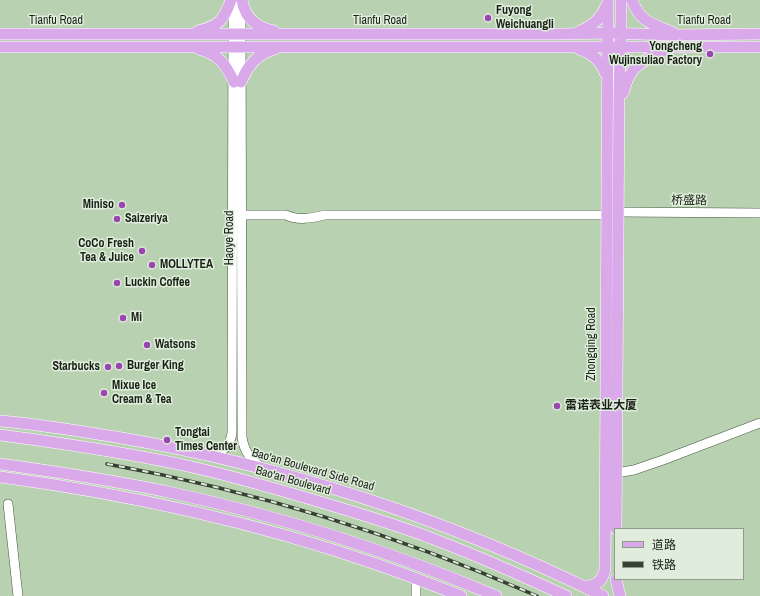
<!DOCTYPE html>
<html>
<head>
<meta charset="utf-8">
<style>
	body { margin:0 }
	#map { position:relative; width:760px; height:596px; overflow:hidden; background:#b8d1b0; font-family:"Archivo Narrow","Noto Sans SC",sans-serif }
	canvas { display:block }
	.legend { position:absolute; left:614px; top:528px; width:130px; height:52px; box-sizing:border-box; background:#e0eddc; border:1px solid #909b8c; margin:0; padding:5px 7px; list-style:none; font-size:12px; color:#182115 }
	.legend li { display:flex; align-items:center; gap:8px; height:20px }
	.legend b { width:20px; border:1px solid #909b8c }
</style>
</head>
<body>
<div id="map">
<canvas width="760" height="596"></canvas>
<ul class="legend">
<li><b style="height:5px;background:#daa9e9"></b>道路</li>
<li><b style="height:5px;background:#354131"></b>铁路</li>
</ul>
</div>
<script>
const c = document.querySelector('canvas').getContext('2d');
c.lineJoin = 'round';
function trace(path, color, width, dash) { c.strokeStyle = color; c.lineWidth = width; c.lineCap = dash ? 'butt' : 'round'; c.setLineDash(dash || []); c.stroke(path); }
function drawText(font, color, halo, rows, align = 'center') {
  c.font = font + ' "Archivo Narrow","Noto Sans SC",sans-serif'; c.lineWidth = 3; c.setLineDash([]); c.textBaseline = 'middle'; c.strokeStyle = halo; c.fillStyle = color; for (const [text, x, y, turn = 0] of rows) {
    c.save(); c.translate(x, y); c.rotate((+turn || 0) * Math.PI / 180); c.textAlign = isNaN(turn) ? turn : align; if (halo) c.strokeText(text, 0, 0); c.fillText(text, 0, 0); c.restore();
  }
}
const minor = new Path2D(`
	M241 3 242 437C244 451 250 459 261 467
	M618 212 760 213
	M242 215H286C298 221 312 218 325 215H606
	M211 455C224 452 230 446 232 433L233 0
	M616 473 634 470 663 460 760 423
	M8 504 18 596
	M416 596V579`);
const major = new Path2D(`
	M242 0C245 18 257 28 274 31
	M632 0C640 22 652 24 672 32
	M198 31C219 26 224 20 231 0
	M578 32C591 27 601 19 606 6
	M0 34H562L607 33 672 35 760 34
	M0 47H760
	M199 49C219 55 225 63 234 82
	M579 49C591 53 601 60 605 73
	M241 82C248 65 257 54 275 49
	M623 93C629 70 636 64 657 54 661 52 665 51 669 49
	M0 421C39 424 78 431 116 437 286 466 450 520 603 596
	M0 435C68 444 138 454 205 470 246 480 287 492 327 504 364 515 401 526 436 540 480 557 523 576 566 596
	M0 464C58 472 116 481 173 493 283 517 392 552 496 596
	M0 477C128 494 254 522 376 564 405 574 433 585 461 596
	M616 529 619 92 621 22V0
	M616 579 620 596
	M584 586C596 587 603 581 605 569L608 0`);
trace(minor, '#42573b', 10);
trace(major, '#fff', 12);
trace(minor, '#fff', 9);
trace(major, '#daa9e9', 11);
const rail = new Path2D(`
	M107 464C255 491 398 535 537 596`);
trace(rail, '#354131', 3.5);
trace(rail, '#e0eddc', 2, [6]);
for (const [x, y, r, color] of [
	[488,18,4,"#9b45b3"],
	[710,54,4,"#9b45b3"],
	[122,205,4,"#9b45b3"],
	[117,219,4,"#9b45b3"],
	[142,251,4,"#9b45b3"],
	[152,265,4,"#9b45b3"],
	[117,283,4,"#9b45b3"],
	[123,318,4,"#9b45b3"],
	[147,345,4,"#9b45b3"],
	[119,366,4,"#9b45b3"],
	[108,367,4,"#9b45b3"],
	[104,393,4,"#9b45b3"],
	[557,406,4,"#9b45b3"],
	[167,440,4,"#9b45b3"]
]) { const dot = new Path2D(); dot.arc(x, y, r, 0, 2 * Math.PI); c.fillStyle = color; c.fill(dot); trace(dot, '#e0eddc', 1.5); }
drawText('bold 12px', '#182115', '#e0eddc', [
	["Fuyong",496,11],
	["Weichuangli",496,25],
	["Yongcheng",702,47,"right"],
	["Wujinsuliao Factory",702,61,"right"],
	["Miniso",114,205,"right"],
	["Saizeriya",125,219],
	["CoCo Fresh",134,244,"right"],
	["Tea & Juice",134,258,"right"],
	["MOLLYTEA",160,265],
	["Luckin Coffee",125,283],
	["Mi",131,318],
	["Watsons",155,345],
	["Burger King",127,366],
	["Starbucks",100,367,"right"],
	["Mixue Ice",112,386],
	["Cream & Tea",112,400],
	["雷诺表业大厦",565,406],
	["Tongtai",175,433],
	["Times Center",175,447]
], 'left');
drawText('12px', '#182115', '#e0eddc', [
	["Tianfu Road",56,21],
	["Tianfu Road",380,21],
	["Tianfu Road",704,21],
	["桥盛路",689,201,1],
	["Haoye Road",230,238,-90],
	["Zhongqing Road",592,344,-90],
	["Bao'an Boulevard Side Road",313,470,16],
	["Bao'an Boulevard",293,481,16]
]);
</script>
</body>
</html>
